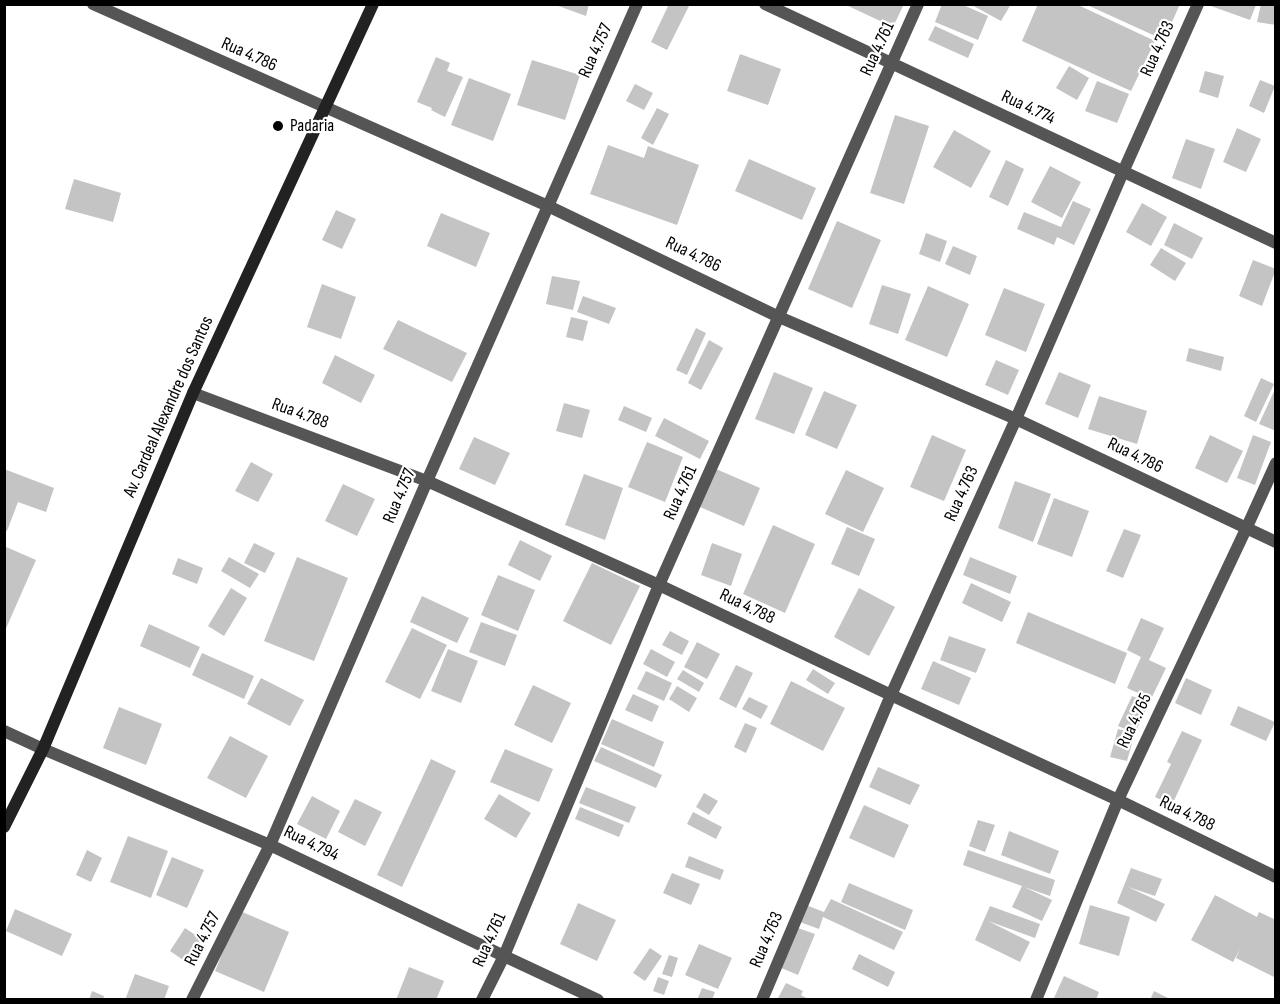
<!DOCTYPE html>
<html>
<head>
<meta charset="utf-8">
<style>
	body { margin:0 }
	#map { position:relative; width:1280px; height:1004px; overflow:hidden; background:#fff; font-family:"Sofia Sans Condensed",sans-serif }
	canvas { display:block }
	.frame { position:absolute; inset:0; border:6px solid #000; pointer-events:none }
</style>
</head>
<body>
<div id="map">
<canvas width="1280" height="1004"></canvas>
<div class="frame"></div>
</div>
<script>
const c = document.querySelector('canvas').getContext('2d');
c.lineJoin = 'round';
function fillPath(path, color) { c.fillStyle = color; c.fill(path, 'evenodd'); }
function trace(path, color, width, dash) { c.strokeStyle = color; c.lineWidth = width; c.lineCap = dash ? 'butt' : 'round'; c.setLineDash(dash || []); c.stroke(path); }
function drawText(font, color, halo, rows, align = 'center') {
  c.font = font + ' "Sofia Sans Condensed",sans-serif'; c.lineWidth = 4.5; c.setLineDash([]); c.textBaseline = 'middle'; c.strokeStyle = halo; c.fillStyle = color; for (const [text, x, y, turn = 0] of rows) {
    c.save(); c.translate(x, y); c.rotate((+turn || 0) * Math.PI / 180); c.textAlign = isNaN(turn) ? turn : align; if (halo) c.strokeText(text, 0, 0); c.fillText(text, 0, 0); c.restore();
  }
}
fillPath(new Path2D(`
	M553 4H589L586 16Z
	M669 4H690L667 50 651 42Z
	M844 4H904L893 27Z
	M942 4H961L988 16 978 40 935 22Z
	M970 4H1011L1001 21Z
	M1038 4H1076L1155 41 1131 91 1022 41Z
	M1085 4H1180L1164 40Z
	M1261 4 1276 6V25L1257 22Z
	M1208 5H1256L1250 20Z
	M935 26 974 44 968 58 928 40Z
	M740 54 781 69 768 105 727 91Z
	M436 57 450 63 447 71 463 77 445 117 431 110 432 108 417 102Z
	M532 60 580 75 565 120 517 105Z
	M1069 66 1089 78 1077 100 1056 88Z
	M1205 71 1224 76 1218 98 1199 92Z
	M469 78 511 94 493 141 451 125Z
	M1260 80 1275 86 1264 113 1249 106Z
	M1097 81 1129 94 1117 123 1085 111Z
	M635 84 653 93 644 110 626 101Z
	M657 108 669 114 653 145 641 138Z
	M895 115 929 126 904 204 870 193Z
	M1237 128 1261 139 1246 172 1223 162Z
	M954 130 991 151 971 188 933 167Z
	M1186 139 1215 149 1201 189 1172 178Z
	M608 145 644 158 648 146 699 165 677 225 590 194Z
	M749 159 816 188 802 220 735 191Z
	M1006 160 1024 169 1008 206 989 197Z
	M1050 166 1081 182 1062 218 1031 202Z
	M74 179 121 193 113 222 65 209Z
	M1073 201 1091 209 1074 245 1057 237 1054 245 1017 229 1024 212 1061 227Z
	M1142 203 1167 217 1151 246 1126 232Z
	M336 210 356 219 342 249 322 240Z
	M441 213 490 233 476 267 427 246Z
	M837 221 881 240 852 308 808 289Z
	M1174 223 1203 238 1192 259 1164 245Z
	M926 233 947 241 940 262 919 254Z
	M953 246 977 256 970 275 945 264Z
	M1161 248 1186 263 1175 281 1150 265Z
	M1253 260 1276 269 1262 306 1239 296Z
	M552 276 580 281 573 310 546 304Z
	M322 284 356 297 341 339 307 327Z
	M882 285 911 294 898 334 869 324Z
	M928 286 969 304 947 357 905 340Z
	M1004 288 1045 304 1026 352 985 335Z
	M583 296 616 308 609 324 577 312Z
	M571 317 588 321 583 341 566 337Z
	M398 320 467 353 452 382 383 349Z
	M696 328 706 333 687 375 676 370Z
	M709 340 723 348 701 390 688 383Z
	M1189 348 1224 357 1221 371 1186 361Z
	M335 355 375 375 361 403 322 383Z
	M996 360 1019 370 1008 395 985 385Z
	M774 372 813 388 794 434 755 419Z
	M1059 372 1091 385 1078 418 1045 404Z
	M1261 378 1274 384 1256 422 1244 416Z
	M1276 387V431L1259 424Z
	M824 391 857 405 837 449 805 435Z
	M1099 396 1147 411 1137 444 1088 429Z
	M564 403 590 410 582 438 556 431Z
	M624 406 652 418 646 432 618 420Z
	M664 418 709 441 700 459 655 436Z
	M932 435 966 450 944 501 910 487Z
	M1210 435 1243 451 1227 483 1195 468Z
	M1253 435 1271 442 1255 485 1237 478Z
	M474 437 510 453 495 485 459 469Z
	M647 442 683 457 665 502 628 487Z
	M251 462 273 474 258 502 235 491Z
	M4 469 54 488 46 512 18 502 7 531 4 530Z
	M716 469 760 488 744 526 700 507Z
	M846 470 884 488 863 532 825 514Z
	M584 474 623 488 605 540 565 525Z
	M1015 481 1051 494 1033 542 998 528Z
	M343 484 375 499 357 536 325 521Z
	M1054 498 1089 511 1072 557 1037 544Z
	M773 525 815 544 785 613 743 594Z
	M847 527 875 539 859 576 831 564Z
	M1124 529 1141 535 1123 578 1106 571Z
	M520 540 552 556 540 581 508 565Z
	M254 543 275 553 265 573 244 563Z
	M712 543 742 554 731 586 701 575Z
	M4 546 36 560 4 633Z
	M229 557 259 574 250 588 221 571Z
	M297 557 348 578 314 661 264 641Z
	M970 557 1017 576 1010 594 963 575Z
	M178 558 203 568 197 584 172 574Z
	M592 563 640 586 611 645 563 621Z
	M498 575 535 590 518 631 481 615Z
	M971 583 1011 602 1002 622 962 603Z
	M231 588 247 598 224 636 208 626Z
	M859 588 895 607 869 656 834 637Z
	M422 596 469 618 457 643 410 622Z
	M1028 612 1127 653 1115 684 1016 643Z
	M1141 618 1164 628 1149 660 1166 668 1151 699 1127 688 1141 657 1127 650Z
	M481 622 517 635 505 666 469 652Z
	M149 624 200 647 190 668 140 646Z
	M412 628 447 645 420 699 385 682Z
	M670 631 689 641 682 655 662 645Z
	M949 636 986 649 976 673 940 660Z
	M697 642 720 654 707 679 684 667Z
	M448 649 478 661 461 703 431 691Z
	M651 649 675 662 667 677 643 664Z
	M202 653 254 676 244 699 192 675Z
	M933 661 971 678 959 705 921 689Z
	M736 665 753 673 736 708 719 699Z
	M813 669 835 683 828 694 806 680Z
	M683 670 704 683 699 692 677 679Z
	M646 671 672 683 664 701 637 689Z
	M261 678 304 700 290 726 247 704Z
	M1186 678 1212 690 1201 715 1175 703Z
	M791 681 845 708 823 751 770 724Z
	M533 685 571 703 552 743 514 725Z
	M677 686 697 698 689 712 669 699Z
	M633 694 659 706 652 722 625 710Z
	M1132 696 1149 703 1135 733 1127 761 1110 757 1118 729 1135 733 1118 726Z
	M749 697 768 706 761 719 742 709Z
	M1238 706 1275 722 1266 741 1230 725Z
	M119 707 162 724 146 765 103 748Z
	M612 719 664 742 654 767 601 744Z
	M745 723 757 728 746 753 734 747Z
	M1182 731 1202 740 1172 805 1155 797 1171 764 1167 762Z
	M230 736 268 756 246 798 207 778Z
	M601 747 662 775 656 788 594 761Z
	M505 749 553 769 539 802 490 782Z
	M431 759 456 771 402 887 377 875Z
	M878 767 920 785 910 805 869 787Z
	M586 787 636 807 629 823 579 803Z
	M704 793 718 801 709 815 696 807Z
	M499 794 531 813 516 838 484 819Z
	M312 796 340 811 326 839 297 824Z
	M355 799 382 812 365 846 338 832Z
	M864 805 909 825 894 858 849 838Z
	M580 807 624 825 619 837 575 819Z
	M693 812 722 827 716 839 687 824Z
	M978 820 995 825 985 852 969 846Z
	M1009 831 1059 851 1050 874 1001 855Z
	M128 836 168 851 151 898 110 882Z
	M87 850 102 858 91 882 76 875Z
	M968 850 1055 880 1050 896 1024 887 1052 900 1042 921 1012 907 1022 886 963 865Z
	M689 856 724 870 720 880 685 867Z
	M172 857 204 870 187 908 156 895Z
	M1131 868 1162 879 1155 896 1128 887 1165 904 1156 922 1117 903Z
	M672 873 700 884 691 905 663 893Z
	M849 883 913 910 905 930 841 902Z
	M1215 895 1257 917 1259 912 1276 920V978L1236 958 1240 949 1233 962 1191 940Z
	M831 899 903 932 894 950 823 917 819 929 800 922 806 905 824 912Z
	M578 903 616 920 597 961 560 944Z
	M1090 905 1130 917 1119 956 1079 944Z
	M990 906 1040 924 1035 938 988 921 1030 942 1020 962 975 940Z
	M15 909 72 934 62 956 6 931Z
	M240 911 289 932 264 992 215 971Z
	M795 927 815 934 798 975 779 967Z
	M185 928 204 941 189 964 170 951Z
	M699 944 732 958 718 989 685 975Z
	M650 948 662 956 645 981 633 973Z
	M859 954 895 972 888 987 852 969Z
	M669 955 678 958 672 977 662 974Z
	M409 967 444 981 436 1000H396Z
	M135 974 169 986 164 1000H125Z
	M1064 976 1099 992 1096 1000H1053Z
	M658 977 669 981 664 995 653 991Z
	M786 983 803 991 801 995 810 1000H777Z
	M702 988 715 992 712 1000H697Z
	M92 991 104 996 103 1000H89Z
	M1154 991 1172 1000H1150Z`), '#c4c4c4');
trace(new Path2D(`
	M93 4 548 206 779 317 1016 419 1276 542
	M765 4 1276 243
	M193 393 427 481 659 585 891 695 1118 800 1276 877
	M4 731 43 749 270 845 504 956 598 1000
	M192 1000 270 845 427 481 637 4
	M482 1000 504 956 659 585 918 4
	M762 1000 891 695 1016 419 1123 172 1198 4
	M1036 1000 1118 800 1246 529 1276 463`), '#555', 12);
trace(new Path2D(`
	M4 827 43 749 193 393 373 4`), '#222', 12);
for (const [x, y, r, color] of [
	[278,126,6,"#000"]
]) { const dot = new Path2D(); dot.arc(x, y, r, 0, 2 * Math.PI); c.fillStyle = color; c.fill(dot); trace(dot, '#fff', 2); }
drawText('18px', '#000', '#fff', [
	["Rua 4.761",878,49,-65],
	["Rua 4.763",1158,49,-66],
	["Rua 4.757",596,51,-66],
	["Rua 4.786",249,55,24],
	["Rua 4.774",1028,108,25],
	["Rua 4.786",693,255,26],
	["Av. Cardeal Alexandre dos Santos",169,407,-66],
	["Rua 4.788",300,414,20],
	["Rua 4.786",1135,456,26],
	["Rua 4.761",681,493,-66],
	["Rua 4.763",962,494,-66],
	["Rua 4.757",400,496,-67],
	["Rua 4.788",747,607,26],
	["Rua 4.765",1135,721,-65],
	["Rua 4.788",1187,814,26],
	["Rua 4.794",311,844,26],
	["Rua 4.757",203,939,-63],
	["Rua 4.761",490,940,-66],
	["Rua 4.763",767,940,-67]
]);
drawText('18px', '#000', '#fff', [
	["Padaria",290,126]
], 'left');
</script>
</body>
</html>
